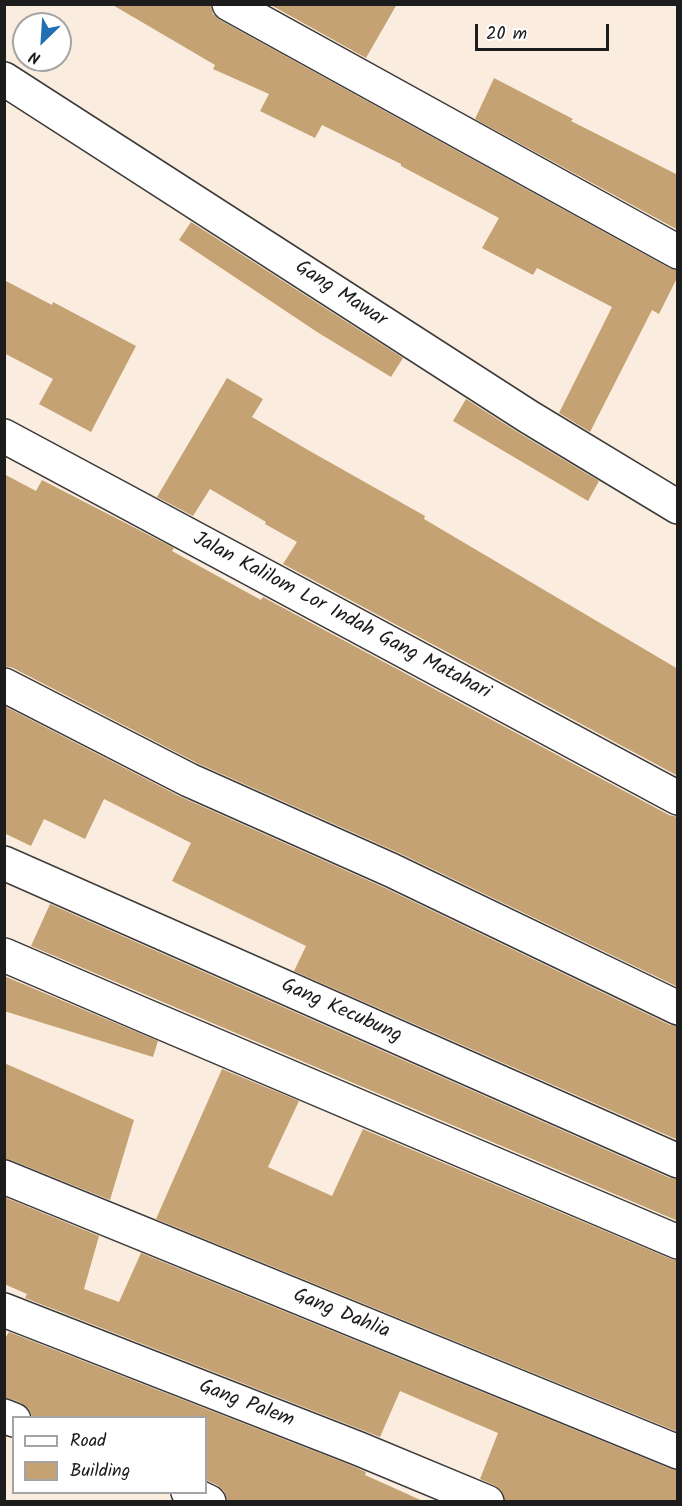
<!DOCTYPE html>
<html>
<head>
<meta charset="utf-8">
<style>
	body { margin:0 }
	#map { position:relative; width:682px; height:1506px; overflow:hidden; background:#faeddf; font-family:Kalam,sans-serif }
	canvas { display:block }
	.frame { position:absolute; inset:0; border:6px solid #1c1c1c; pointer-events:none }
	.legend { position:absolute; left:12px; top:1416px; width:195px; height:78px; box-sizing:border-box; background:#fff; border:2px solid #a4a4a4; margin:0; padding:8px 10px; list-style:none; font-size:18px; color:#1c1c1c }
	.legend li { display:flex; align-items:center; gap:12px; height:30px }
	.legend b { width:30px; border:2px solid #a4a4a4 }
	.north { position:absolute; left:12px; top:12px; width:60px; height:60px; box-sizing:border-box; background:#fff; border:2px solid #a4a4a4; border-radius:50%; rotate:205deg; font-size:16px; font-weight:700; line-height:24px; text-align:center; color:#1c1c1c }
	.north::after { content:''; display:block; margin:auto; width:21px; height:27px; background:#1f6fb2; clip-path:polygon(50% 0,100% 100%,50% 72%,0 100%) }
	.scale { position:absolute; left:475px; top:24px; width:134px; height:27px; box-sizing:border-box; border:3px solid #1c1c1c; border-top:0; padding-left:8px; font-size:18px; line-height:21px; white-space:nowrap; color:#1c1c1c; -webkit-text-stroke:4px #fff; paint-order:stroke }
</style>
</head>
<body>
<div id="map">
<canvas width="682" height="1506"></canvas>
<div class="frame"></div>
<ul class="legend">
<li><b style="height:8px;background:#fff"></b>Road</li>
<li><b style="height:16px;background:#c5a273"></b>Building</li>
</ul>
<div class="north">N</div>
<div class="scale">20 m</div>
</div>
<script>
const c = document.querySelector('canvas').getContext('2d');
c.lineJoin = 'round';
function fillPath(path, color) { c.fillStyle = color; c.fill(path, 'evenodd'); }
function trace(path, color, width, dash) { c.strokeStyle = color; c.lineWidth = width; c.lineCap = dash ? 'butt' : 'round'; c.setLineDash(dash || []); c.stroke(path); }
function drawText(font, color, halo, rows, align = 'center') {
  c.font = font + ' Kalam,sans-serif'; c.lineWidth = 5; c.setLineDash([]); c.textBaseline = 'middle'; c.strokeStyle = halo; c.fillStyle = color; for (const [text, x, y, turn = 0] of rows) {
    c.save(); c.translate(x, y); c.rotate((+turn || 0) * Math.PI / 180); c.textAlign = isNaN(turn) ? turn : align; if (halo) c.strokeText(text, 0, 0); c.fillText(text, 0, 0); c.restore();
  }
}
fillPath(new Path2D(`
	M111 4H210L213 14 220 20 669 268 678 271V276L659 314 652 310 590 432 559 413 612 307 537 268 533 275 482 248 499 218 401 166V164L322 125 315 138 260 111 269 94 213 69 215 65Z
	M269 4H397L366 58Z
	M494 78 573 119 571 121 678 175V230L475 119Z
	M191 222 403 358 391 377 317 332 179 240Z
	M4 280 52 305 53 302 136 346 91 432 39 404 53 379 4 353Z
	M227 378 263 399 252 417 308 450 425 516 424 519 678 669V776L283 564 297 542 265 524 266 522 210 489 193 516 157 497Z
	M466 399 519 433 599 481 588 501 453 421Z
	M4 474 36 491 42 480 174 548 172 551 261 600 263 597 669 815 678 817V987L399 853 197 763 13 668 4 666Z
	M4 706 181 797 383 887 670 1025 678 1026V1140L294 971 306 946 172 881 191 843 104 799 85 839 44 819 31 846 4 833Z
	M50 904 670 1178 678 1179V1221L31 946Z
	M4 976 158 1041 153 1057 4 1011Z
	M4 1063 134 1120 110 1200 11 1160 4 1159Z
	M222 1069 299 1101 268 1167 332 1196 363 1129 671 1259 678 1260V1432L156 1219Z
	M4 1197 99 1236 84 1289 119 1302 141 1253 671 1469 678 1470V1502H505L501 1490 494 1485 480 1479 498 1433 400 1391 380 1437 25 1298 27 1294 4 1284Z
	M9 1332 350 1465 366 1472 365 1475 425 1502H228L224 1491 217 1485 206 1480V1418H33L29 1409 21 1403 11 1399 4 1398V1340Z`), '#c5a273');
const minor = new Path2D(`
	M229 4 678 252
	M4 79 529 417 678 507
	M4 436 678 798
	M4 685 189 780 391 870 678 1008
	M4 863 678 1161
	M4 955 146 1016 678 1242
	M4 1177 678 1452
	M4 1310 357 1448 487 1502
	M4 1416 14 1420
	M188 1492 209 1502`);
trace(minor, '#3d3b39', 36);
trace(minor, '#fff', 33);
drawText('20px', '#1c1c1c', '#fff', [
	["Gang Mawar",340,295,33],
	["Jalan Kalilom Lor Indah Gang Matahari",341,617,28],
	["Gang Kecubung",341,1012,24],
	["Gang Dahlia",341,1315,22],
	["Gang Palem",246,1405,21]
]);
</script>
</body>
</html>
